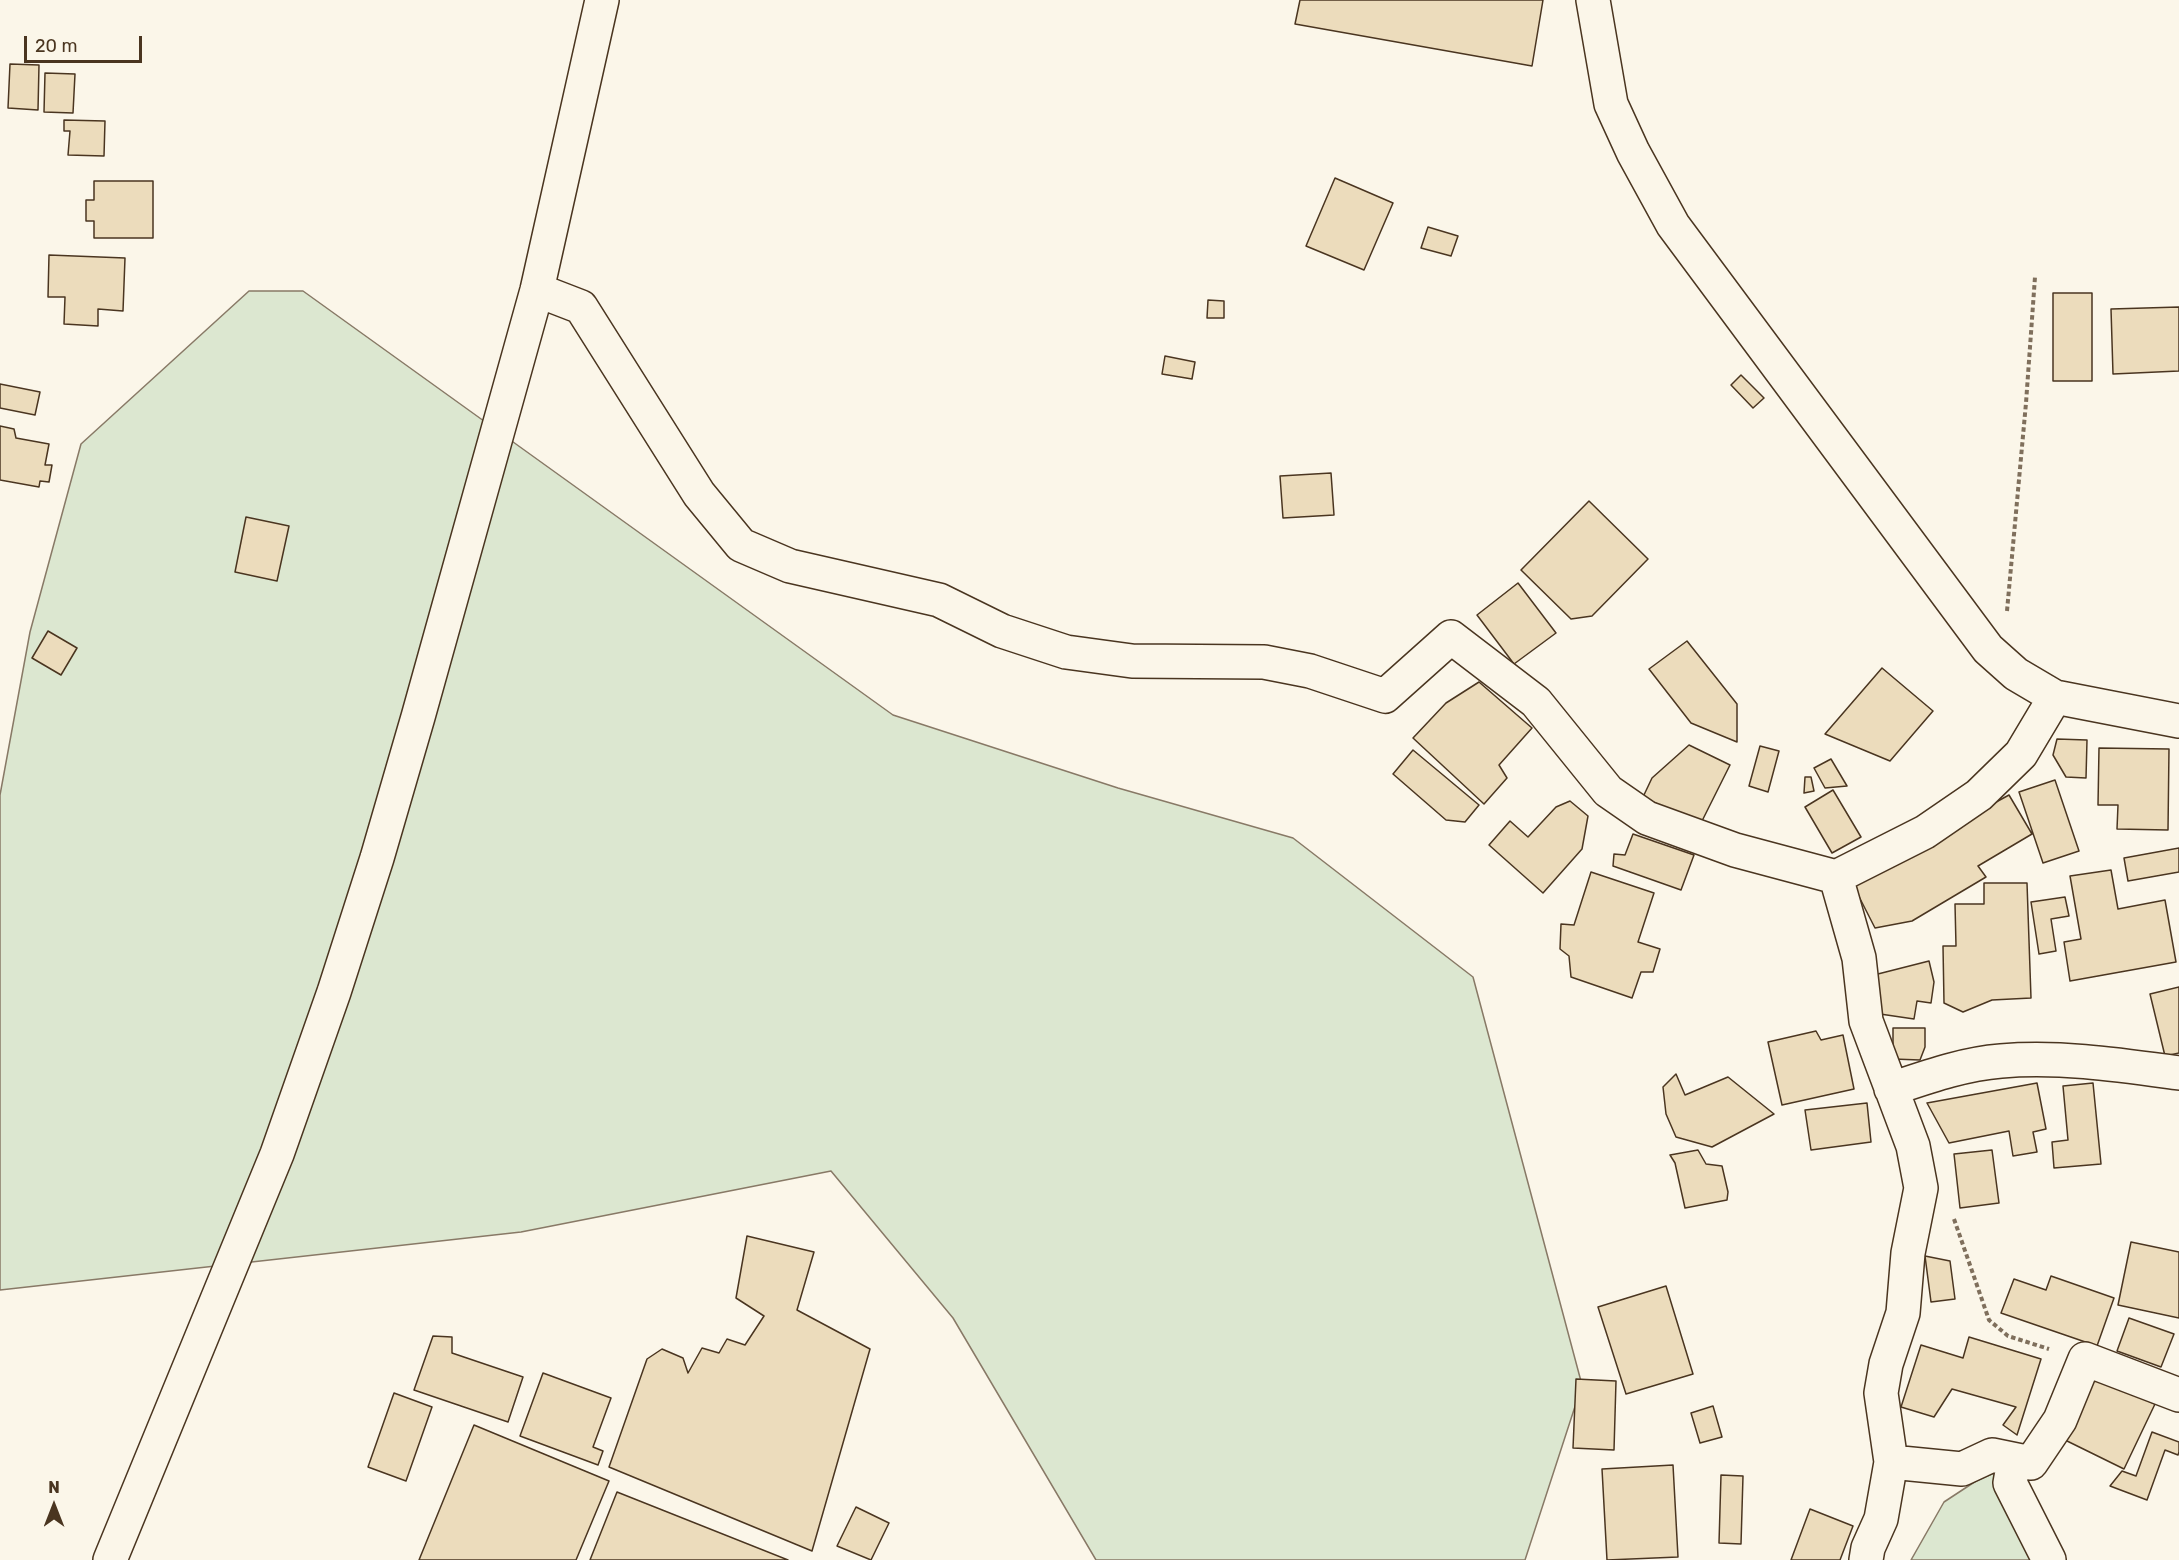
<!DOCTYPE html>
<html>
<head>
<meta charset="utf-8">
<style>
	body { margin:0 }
	#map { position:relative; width:2179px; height:1560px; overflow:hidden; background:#fbf6e9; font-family:Rubik,sans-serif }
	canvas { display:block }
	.north { position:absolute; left:24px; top:1476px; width:60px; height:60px; -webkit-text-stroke:4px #fbf6e9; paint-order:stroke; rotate:0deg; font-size:16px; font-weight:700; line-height:24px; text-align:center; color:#4a3520 }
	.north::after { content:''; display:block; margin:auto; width:21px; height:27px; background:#4a3520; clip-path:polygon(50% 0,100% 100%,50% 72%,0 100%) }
	.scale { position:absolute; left:24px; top:36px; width:118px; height:27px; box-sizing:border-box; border:3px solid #4a3520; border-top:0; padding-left:8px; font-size:18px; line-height:21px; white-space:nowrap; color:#4a3520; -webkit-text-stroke:4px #fbf6e9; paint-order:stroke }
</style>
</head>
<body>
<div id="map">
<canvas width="2179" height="1560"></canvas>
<div class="north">N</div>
<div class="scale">20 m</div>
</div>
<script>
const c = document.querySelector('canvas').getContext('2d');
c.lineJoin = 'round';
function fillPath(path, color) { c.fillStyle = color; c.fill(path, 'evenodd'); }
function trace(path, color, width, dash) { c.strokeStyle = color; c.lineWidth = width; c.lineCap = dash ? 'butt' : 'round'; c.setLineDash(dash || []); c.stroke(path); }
const green = new Path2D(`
	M249 291H303L893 715 1118 788 1293 838 1473 977 1582 1385 1525 1560H1096L953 1318 831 1171 521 1232 0 1290V795L30 632 81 444Z
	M1994 1473 2037 1560H1911L1944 1502 1976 1481Z`);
fillPath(green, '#dce7d0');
trace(green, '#887966', 1.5);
const building = new Path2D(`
	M1300 0H1543L1532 66 1295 24Z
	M10 64 39 65 38 110 8 108Z
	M45 73 75 74 73 113 44 112Z
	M64 120 105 121 104 156 68 155 70 131H64Z
	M1335 178 1393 203 1364 270 1306 246Z
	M94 181H153V238H94V221H86V200H94Z
	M1428 227 1458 236 1451 256 1421 248Z
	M49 255 125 258 123 311 98 309V326L64 324 65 297H48Z
	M2053 293H2092V381H2053Z
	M1208 300 1224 301V318H1207Z
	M2179 307V371L2113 374 2111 309Z
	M1165 356 1195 362 1192 379 1162 374Z
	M1741 375 1764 398 1753 408 1731 385Z
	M0 384 40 392 35 415 0 408Z
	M0 426 14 429 16 438 49 444 45 465H52L49 482 40 481 39 487 0 480Z
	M1331 473 1334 515 1283 518 1280 476Z
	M1589 501 1648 559 1592 616 1571 619 1521 570Z
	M246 517 289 526 277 581 235 572Z
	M1518 583 1556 633 1514 664 1477 615Z
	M48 631 77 648 61 675 32 658Z
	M1687 641 1737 704V742L1691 723 1649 669Z
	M1882 668 1933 711 1890 761 1825 734Z
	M1479 682 1532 728 1499 765 1507 778 1484 804 1413 738 1446 703Z
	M2057 739 2087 740 2086 778 2066 777 2053 755Z
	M1689 745 1730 765 1700 825 1643 797 1652 778Z
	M1760 746 1779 751 1768 792 1749 786Z
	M2099 748 2169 749 2168 830 2117 829 2118 805H2098Z
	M1413 750 1479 805 1465 822 1446 820 1393 774Z
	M1831 759 1847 786 1825 788 1814 768Z
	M1805 777H1811L1814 791 1804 793Z
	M2055 780 2079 851 2043 863 2019 792Z
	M1833 790 1861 837 1832 853 1805 807Z
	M2009 795 2032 834 1978 866 1986 877 1912 921 1875 928 1851 881Z
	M1570 801 1588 816 1582 849 1543 893 1489 845 1510 821 1528 837 1556 807Z
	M1633 834 1694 855 1681 890 1613 866 1614 854 1625 855Z
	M2179 848V872L2128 881 2124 858Z
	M2111 870 2118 909 2165 900 2176 962 2070 981 2064 942 2081 939 2070 876Z
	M1591 872 1654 893 1638 942 1660 949 1653 972H1641L1632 998 1571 977 1569 956 1560 949 1561 924 1574 925Z
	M1984 883H2027L2031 998 1992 1000 1963 1012 1944 1003 1943 946H1956L1955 904H1984Z
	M2065 897 2069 916 2051 919 2056 951 2039 954 2031 902Z
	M1929 961 1934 982 1931 1003 1917 1001 1914 1019 1880 1014 1870 976Z
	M2179 987V1053L2165 1056 2150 994Z
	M1893 1028H1925V1047L1920 1060 1893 1059Z
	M1816 1031 1821 1040 1843 1035 1854 1089 1782 1105 1768 1042Z
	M1676 1074 1685 1095 1728 1077 1774 1114 1712 1147 1676 1137 1666 1114 1663 1087Z
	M2037 1083 2046 1129 2033 1132 2037 1152 2013 1156 2009 1131 1949 1143 1927 1103Z
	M2093 1083 2101 1164 2054 1168 2052 1142 2068 1140 2063 1086Z
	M1867 1103 1871 1142 1811 1150 1805 1110Z
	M1698 1150 1706 1164 1722 1166 1728 1192 1727 1200 1685 1208 1675 1163 1670 1155Z
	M1992 1150 1999 1203 1960 1208 1954 1154Z
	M747 1236 814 1252 797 1310 870 1349 812 1551 609 1467 647 1359 662 1349 683 1358 688 1373 702 1348 719 1353 727 1339 745 1345 764 1316 736 1298Z
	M2131 1242 2179 1252V1318L2118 1305Z
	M1925 1256 1950 1261 1955 1299 1931 1302Z
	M2051 1276 2114 1298 2097 1346 2001 1313 2014 1279 2046 1290Z
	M1666 1286 1693 1374 1626 1394 1598 1307Z
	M2129 1318 2174 1334 2161 1367 2117 1351Z
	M433 1336 452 1337V1353L523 1377 508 1422 414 1390Z
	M1969 1337 2041 1359 2017 1435 2003 1425 2016 1407 1952 1389 1934 1417 1901 1407 1921 1345 1963 1358Z
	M543 1373 611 1398 593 1447 603 1451 598 1465 520 1436Z
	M2093 1375 2155 1404 2124 1469 2063 1439Z
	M1576 1379 1616 1381 1614 1450 1573 1448Z
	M394 1393 432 1407 406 1481 368 1467Z
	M1713 1406 1722 1437 1700 1443 1691 1413Z
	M474 1425 609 1481 576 1560H419Z
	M2152 1432 2179 1442V1452L2178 1455 2165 1450 2147 1500 2110 1486 2122 1471 2136 1476Z
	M1673 1465 1678 1557 1607 1560 1602 1469Z
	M1721 1475 1743 1476 1741 1544 1719 1543Z
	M617 1492 788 1560H590Z
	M856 1507 889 1523 871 1560 837 1546Z
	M1810 1509 1853 1526 1840 1560H1791Z`);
fillPath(building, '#ecdcbc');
trace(building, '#4a3520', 1.5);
const minor = new Path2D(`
	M1593 0 1611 104 1633 152 1673 225 1988 649 2016 674 2055 697 2179 721
	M537 290 581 307 699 494 741 545 790 566 939 600 1002 631 1066 652 1132 661 1264 662 1310 671 1385 696 1451 637 1536 702 1608 791 1647 818 1735 850 1836 877 1925 832 1979 795 2021 754 2055 697
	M1836 877 1859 958 1866 1021 1913 1146 1921 1188 1908 1253 1903 1313 1886 1364 1881 1393 1891 1462 1881 1519 1868 1548 1866 1560
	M1891 1089C1927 1077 1963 1064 2001 1061 2061 1056 2120 1065 2179 1073
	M2014 1460 2010 1483 2049 1560
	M1891 1462 1962 1469 1992 1455 2031 1463 2060 1420 2085 1359 2179 1395
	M110 1560 277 1154 334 992 377 858 418 717 537 290 602 0`);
trace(minor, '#4a3520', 36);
trace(new Path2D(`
	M2007 611 2026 403 2035 277
	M1954 1219 1989 1320 2008 1336 2049 1349`), '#7f6f5c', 4, [4.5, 3]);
trace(minor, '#fbf6e9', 33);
</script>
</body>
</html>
